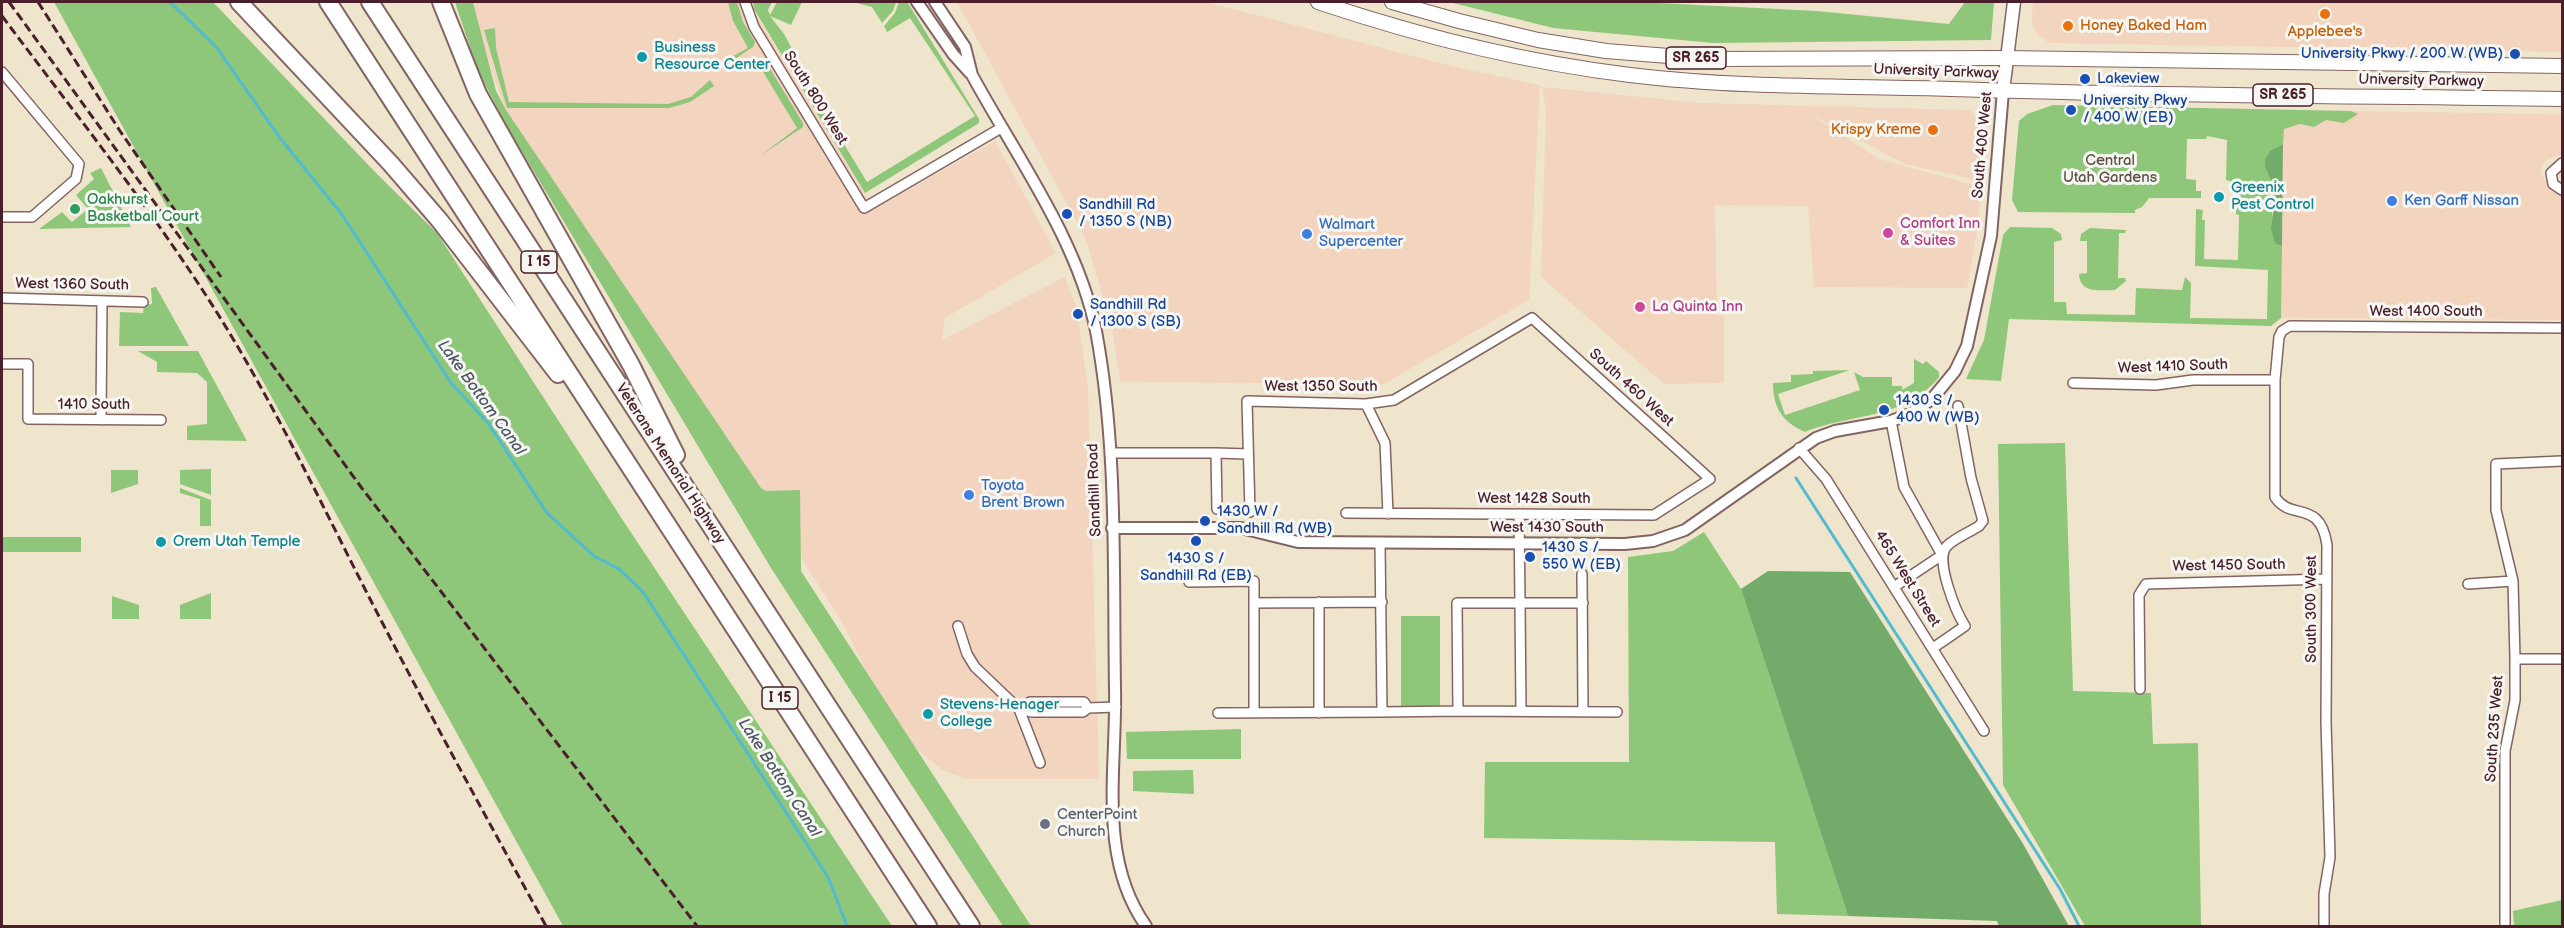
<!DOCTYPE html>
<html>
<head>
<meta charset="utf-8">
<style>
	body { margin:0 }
	#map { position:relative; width:2564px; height:928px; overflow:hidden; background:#efe5cc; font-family:"Balsamiq Sans",sans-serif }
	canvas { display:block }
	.frame { position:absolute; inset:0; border:3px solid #4a1f2b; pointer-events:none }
</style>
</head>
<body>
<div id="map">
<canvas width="2564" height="928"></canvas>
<div class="frame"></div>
</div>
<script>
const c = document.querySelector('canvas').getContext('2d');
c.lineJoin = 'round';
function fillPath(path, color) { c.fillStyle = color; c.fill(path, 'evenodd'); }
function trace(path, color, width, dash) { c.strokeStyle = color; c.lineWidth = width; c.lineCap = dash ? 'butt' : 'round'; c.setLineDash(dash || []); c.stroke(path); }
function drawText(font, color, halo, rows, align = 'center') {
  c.font = font + ' "Balsamiq Sans",sans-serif'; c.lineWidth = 6; c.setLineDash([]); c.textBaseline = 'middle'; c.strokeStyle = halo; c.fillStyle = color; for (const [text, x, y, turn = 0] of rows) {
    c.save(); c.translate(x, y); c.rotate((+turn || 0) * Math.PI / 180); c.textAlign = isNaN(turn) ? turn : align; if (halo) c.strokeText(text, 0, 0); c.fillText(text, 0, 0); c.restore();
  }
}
fillPath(new Path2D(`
	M474 2H753L752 8 874 209 995 141 1056 253 945 318 942 340 1065 277 1077 310 1088 388 1099 779H967L944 771 914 747 875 689 843 624 774 514 507 117 481 37Z
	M957 2H1206L1459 68 1540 85 1529 300 1384 384 1120 382 1112 327 1085 237Z
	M2033 2H2562V52L2049 43 2037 34 2032 25Z
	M1542 87 1701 103 1969 110 1984 125 1981 181 1905 164 1807 112 1879 159 1981 187 1977 231 1967 288 1814 287 1808 206 1715 205 1717 315 1724 316V383L1664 384 1541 277 1546 110Z
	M2284 110 2557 114 2562 118V154L2546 160 2540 171 2550 190 2562 195V320L2281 318Z`), '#f3d4bf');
fillPath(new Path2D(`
	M54 2H213L375 172 437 233 624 522 892 926H563Z
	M455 2H473L496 91 506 110 761 488 766 491 800 490 801 571 1031 926H1003L771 568 509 130 477 69Z
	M728 2H737L743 22 755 42 753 47 735 59 733 56 748 48 733 21Z
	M753 2H772L768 10 770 15 777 2H802L791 25 770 16 784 34 807 77 805 80 867 182 975 116 910 18 887 32 884 26 895 13 899 2 908 3 979 119V123L865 193 754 9Z
	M853 2H896L893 11 882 23 872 7Z
	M1449 2H1639L1817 11 1949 24 1965 2H1994L1991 40 1713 43 1553 28Z
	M495 28 496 48 509 102 668 104 691 97 710 80 714 86 690 102 669 108H507L484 30Z
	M761 62H766L803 123V127L760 156 797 128 759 65 742 74Z
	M2053 105 2351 111 2358 114 2344 123 2326 120 2314 127 2300 124 2284 129 2283 144 2271 150 2272 181 2276 192 2272 210 2275 244 2282 246 2281 318 2271 326 2009 319 2001 381 1966 379 1984 340 2003 235 2010 227 2052 228 2061 234 2062 240 2054 242V302H2066L2067 314 2135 315 2136 288 2182 290 2185 277 2191 283 2190 318 2267 319 2268 270 2195 266 2196 209 2203 210 2202 220H2205L2204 259 2238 260 2239 215 2236 214 2237 192 2230 191V181L2226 180 2227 140 2207 136 2206 139H2187L2186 179 2196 180V191H2201V198H2149L2142 207 2135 210V213L2018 212 2012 200 2019 121 2027 114Z
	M101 168 131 227 39 229 62 212 72 222 88 209 76 195 94 179 90 173Z
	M2090 228 2126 230 2125 233H2119L2118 278H2125L2126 281 2115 290C2100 290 2080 294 2079 274L2087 273V241H2080L2081 234Z
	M156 287 189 346H119L120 312 143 313 144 305 152 304 151 288Z
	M138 351H198L247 441 187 440V426L207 424V382L197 373 157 372V362Z
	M1914 359 1923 364 1926 361 1939 372V377C1905 420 1851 413 1805 432 1782 422 1773 407 1773 383L1791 382V375L1813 374V371L1850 370 1778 394 1785 415 1860 390 1854 372 1863 377H1892V386H1902V390L1914 383Z
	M2065 443 2073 691 2151 693 2153 744 2198 743 2201 926H2085L2003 785 1998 444Z
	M211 469V495L180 484V470Z
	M111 470H138V484L111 493Z
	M180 488 211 500V526H200V499L180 493Z
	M1704 532 1741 589 1848 916 1777 914 1775 842 1484 838 1485 762H1629L1628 557 1673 551Z
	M2 537H81V552H2Z
	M211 593V619H180V605Z
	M112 596 139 605V619H112Z
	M1401 616H1440V706H1401Z
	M1241 729V759H1127L1126 732Z
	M1193 770 1194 794 1133 791V771Z
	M2562 900V926H2514L2513 911Z`), '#8ec67a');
fillPath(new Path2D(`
	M2283 144 2282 246 2275 244 2271 228 2276 192 2265 166V159L2271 150Z
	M1768 571 1850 572 2022 842 2069 926H1999L1997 921 1848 916 1741 589Z`), '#72ab6a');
trace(new Path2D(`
	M170 2 217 48 280 138 343 216 451 383 488 423 547 513 594 556 619 569 643 592 828 877 847 926
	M1796 478 2060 889 2079 926`), '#52bbd0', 3);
const minor = new Path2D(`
	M745 2 754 27 864 208 1001 128
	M2 72 79 164 76 179 32 217H2
	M2562 163 2551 173 2553 184 2562 190
	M2 298 143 302
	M2 364H28V419L161 420
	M2073 383 2156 385 2193 380H2275
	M1366 404 1385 443 1388 514
	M101 420 102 301
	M1891 421 1904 487 1942 555 1894 587
	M1799 448 1826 479 1984 731
	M1110 453H1216
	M1217 509 1216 453 1248 454
	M1250 512 1247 401 1366 404 1394 400 1532 318 1710 479 1654 515 1346 513
	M1519 514 1520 603H1457L1458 711 1617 712
	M1582 574 1583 712
	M1189 582 1254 581V713
	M2468 584 2513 581
	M1319 602V713
	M1254 603 1382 602
	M958 626 967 654 975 667 1019 709 1040 763
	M1933 648 1965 626C1956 612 1934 559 1947 546 1955 538 1970 532 1979 526L1983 521 1971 478 1958 406
	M2515 659H2562
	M2140 689 2139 595 2146 584 2327 579
	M1019 709 1032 712H1083L1088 708 1116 707
	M1019 709 1030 702H1084L1088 708
	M1521 711 1520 603H1583
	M1382 712 1458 711
	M1218 713 1382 712 1380 543
	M2324 926V894L2330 857 2326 722 2327 545C2320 498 2291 522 2275 497V380L2279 337 2282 331 2290 326 2562 328
	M2505 926V751L2515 700V659L2513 581 2496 510V464L2562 461`);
const tertiary = new Path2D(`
	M917 2 953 54 970 73
	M935 2 965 47 972 75C1016 156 1078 240 1096 331 1118 448 1113 570 1115 688 1117 768 1097 857 1146 926
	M1112 528H1241L1298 542 1625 544 1653 541 1685 530 1816 438 1835 431 1891 421 1910 414 1932 399 1955 371 1967 346 1991 236 2003 91`);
const secondary = new Path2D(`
	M2003 91 2014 2`);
const primary = new Path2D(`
	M1318 2C1419 36 1523 62 1630 75 1736 88 1844 86 1951 89 2155 96 2359 96 2562 99
	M1392 2 1459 21 1538 40 1606 51 1706 59 2005 58 2562 66`);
const motorway = new Path2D(`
	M239 2 391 164 440 221 558 374
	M328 2 928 926
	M370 2 971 926
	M441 2 478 94 631 365 676 455`);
trace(minor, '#846463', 12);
trace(tertiary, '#846463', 14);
trace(secondary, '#846463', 15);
trace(primary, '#846463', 16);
trace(motorway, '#846463', 20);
trace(minor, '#fff', 9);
trace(tertiary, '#fff', 10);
trace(secondary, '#fff', 12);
trace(primary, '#fff', 14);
trace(motorway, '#fff', 16);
trace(new Path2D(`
	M9 2 361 487 697 926
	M38 2 120 131 221 277
	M2 16C76 115 155 213 221 319 276 408 321 503 369 597 426 708 486 817 546 926`), '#4a1f2b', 3, [9, 4.5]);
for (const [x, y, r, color] of [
	[2325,14,6,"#e8710a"],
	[2068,26,6,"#e8710a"],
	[2515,54,6,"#1a4fb4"],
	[642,57,6,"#0f9aa8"],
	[2085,79,6,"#1a4fb4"],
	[2071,110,6,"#1a4fb4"],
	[1933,130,6,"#e8710a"],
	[2219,197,6,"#0f9aa8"],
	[2392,201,6,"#3f7fe0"],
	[75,209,6,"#2e9e5b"],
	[1067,214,6,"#1a4fb4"],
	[1888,233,6,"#d1479c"],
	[1307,234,6,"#3f7fe0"],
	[1640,307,6,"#d1479c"],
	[1078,314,6,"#1a4fb4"],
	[1884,410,6,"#1a4fb4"],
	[969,495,6,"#3f7fe0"],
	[1205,521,6,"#1a4fb4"],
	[1196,541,6,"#1a4fb4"],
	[161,542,6,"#0f9aa8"],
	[1530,557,6,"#1a4fb4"],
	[928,714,6,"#0f9aa8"],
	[1045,824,6,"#6b7280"]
]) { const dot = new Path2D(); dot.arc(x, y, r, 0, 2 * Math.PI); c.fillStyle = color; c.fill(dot); trace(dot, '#f6f6f2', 2); }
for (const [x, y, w] of [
	[1696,58,60],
	[2283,95,60],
	[539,262,36],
	[780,698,36]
]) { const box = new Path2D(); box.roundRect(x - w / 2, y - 11, w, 22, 4.5); c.fillStyle = '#f6f6f2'; c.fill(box); trace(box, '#4a1f2b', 1.5); }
drawText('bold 14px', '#4a1f2b', null, [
	["SR 265",1696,58],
	["SR 265",2283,95],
	["I 15",539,262],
	["I 15",780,698]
]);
drawText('15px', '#c56008', '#f6f6f2', [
	["Honey Baked Ham",2080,26],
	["Applebee's",2325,32,"center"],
	["Krispy Kreme",1921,130,"right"]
], 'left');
drawText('15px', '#0d838f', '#f6f6f2', [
	["Business",654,48],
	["Resource Center",654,65],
	["Greenix",2231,188],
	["Pest Control",2231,205],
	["Orem Utah Temple",173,542],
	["Stevens-Henager",940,705],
	["College",940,722]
], 'left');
drawText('15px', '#164399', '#f6f6f2', [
	["University Pkwy / 200 W (WB)",2503,54,"right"],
	["Lakeview",2097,79],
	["University Pkwy",2083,101],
	["/ 400 W (EB)",2083,118],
	["Sandhill Rd",1079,205],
	["/ 1350 S (NB)",1079,222],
	["Sandhill Rd",1090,305],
	["/ 1300 S (SB)",1090,322],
	["1430 S /",1896,401],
	["400 W (WB)",1896,418],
	["1430 W /",1217,512],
	["Sandhill Rd (WB)",1217,529],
	["1430 S /",1542,548],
	["550 W (EB)",1542,565],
	["1430 S /",1196,559,"center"],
	["Sandhill Rd (EB)",1196,576,"center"]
], 'left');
drawText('15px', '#4a1f2b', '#f6f6f2', [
	["University Parkway",1936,72,2],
	["University Parkway",2421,81,1],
	["South 800 West",815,98,58],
	["South 400 West",1983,145,-85],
	["West 1360 South",72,285,1],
	["West 1400 South",2426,312],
	["West 1410 South",2173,367,-2],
	["West 1350 South",1321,387],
	["South 460 West",1631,388,42],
	["1410 South",94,405],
	["Veterans Memorial Highway",670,464,57],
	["Sandhill Road",1095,490,-92],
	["West 1428 South",1534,499],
	["West 1430 South",1547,528],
	["West 1450 South",2229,566,-1],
	["465 West Street",1907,579,58],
	["South 300 West",2312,609,-90],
	["South 235 West",2495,729,-86]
]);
drawText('15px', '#5e5143', '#f6f6f2', [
	["Central",2110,161],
	["Utah Gardens",2110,178]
]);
drawText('15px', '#27864d', '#f6f6f2', [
	["Oakhurst",87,200],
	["Basketball Court",87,217]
], 'left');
drawText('15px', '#366cbe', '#f6f6f2', [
	["Ken Garff Nissan",2404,201],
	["Walmart",1319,225],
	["Supercenter",1319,242],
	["Toyota",981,486],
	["Brent Brown",981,503]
], 'left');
drawText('15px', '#b23c85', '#f6f6f2', [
	["Comfort Inn",1900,224],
	["& Suites",1900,241],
	["La Quinta Inn",1652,307]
], 'left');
drawText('15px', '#5b616d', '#f6f6f2', [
	["CenterPoint",1057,815],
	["Church",1057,832]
], 'left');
drawText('italic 16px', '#4d5665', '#f6f6f2', [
	["Lake Bottom Canal",481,398,54],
	["Lake Bottom Canal",779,778,57]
]);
</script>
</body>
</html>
